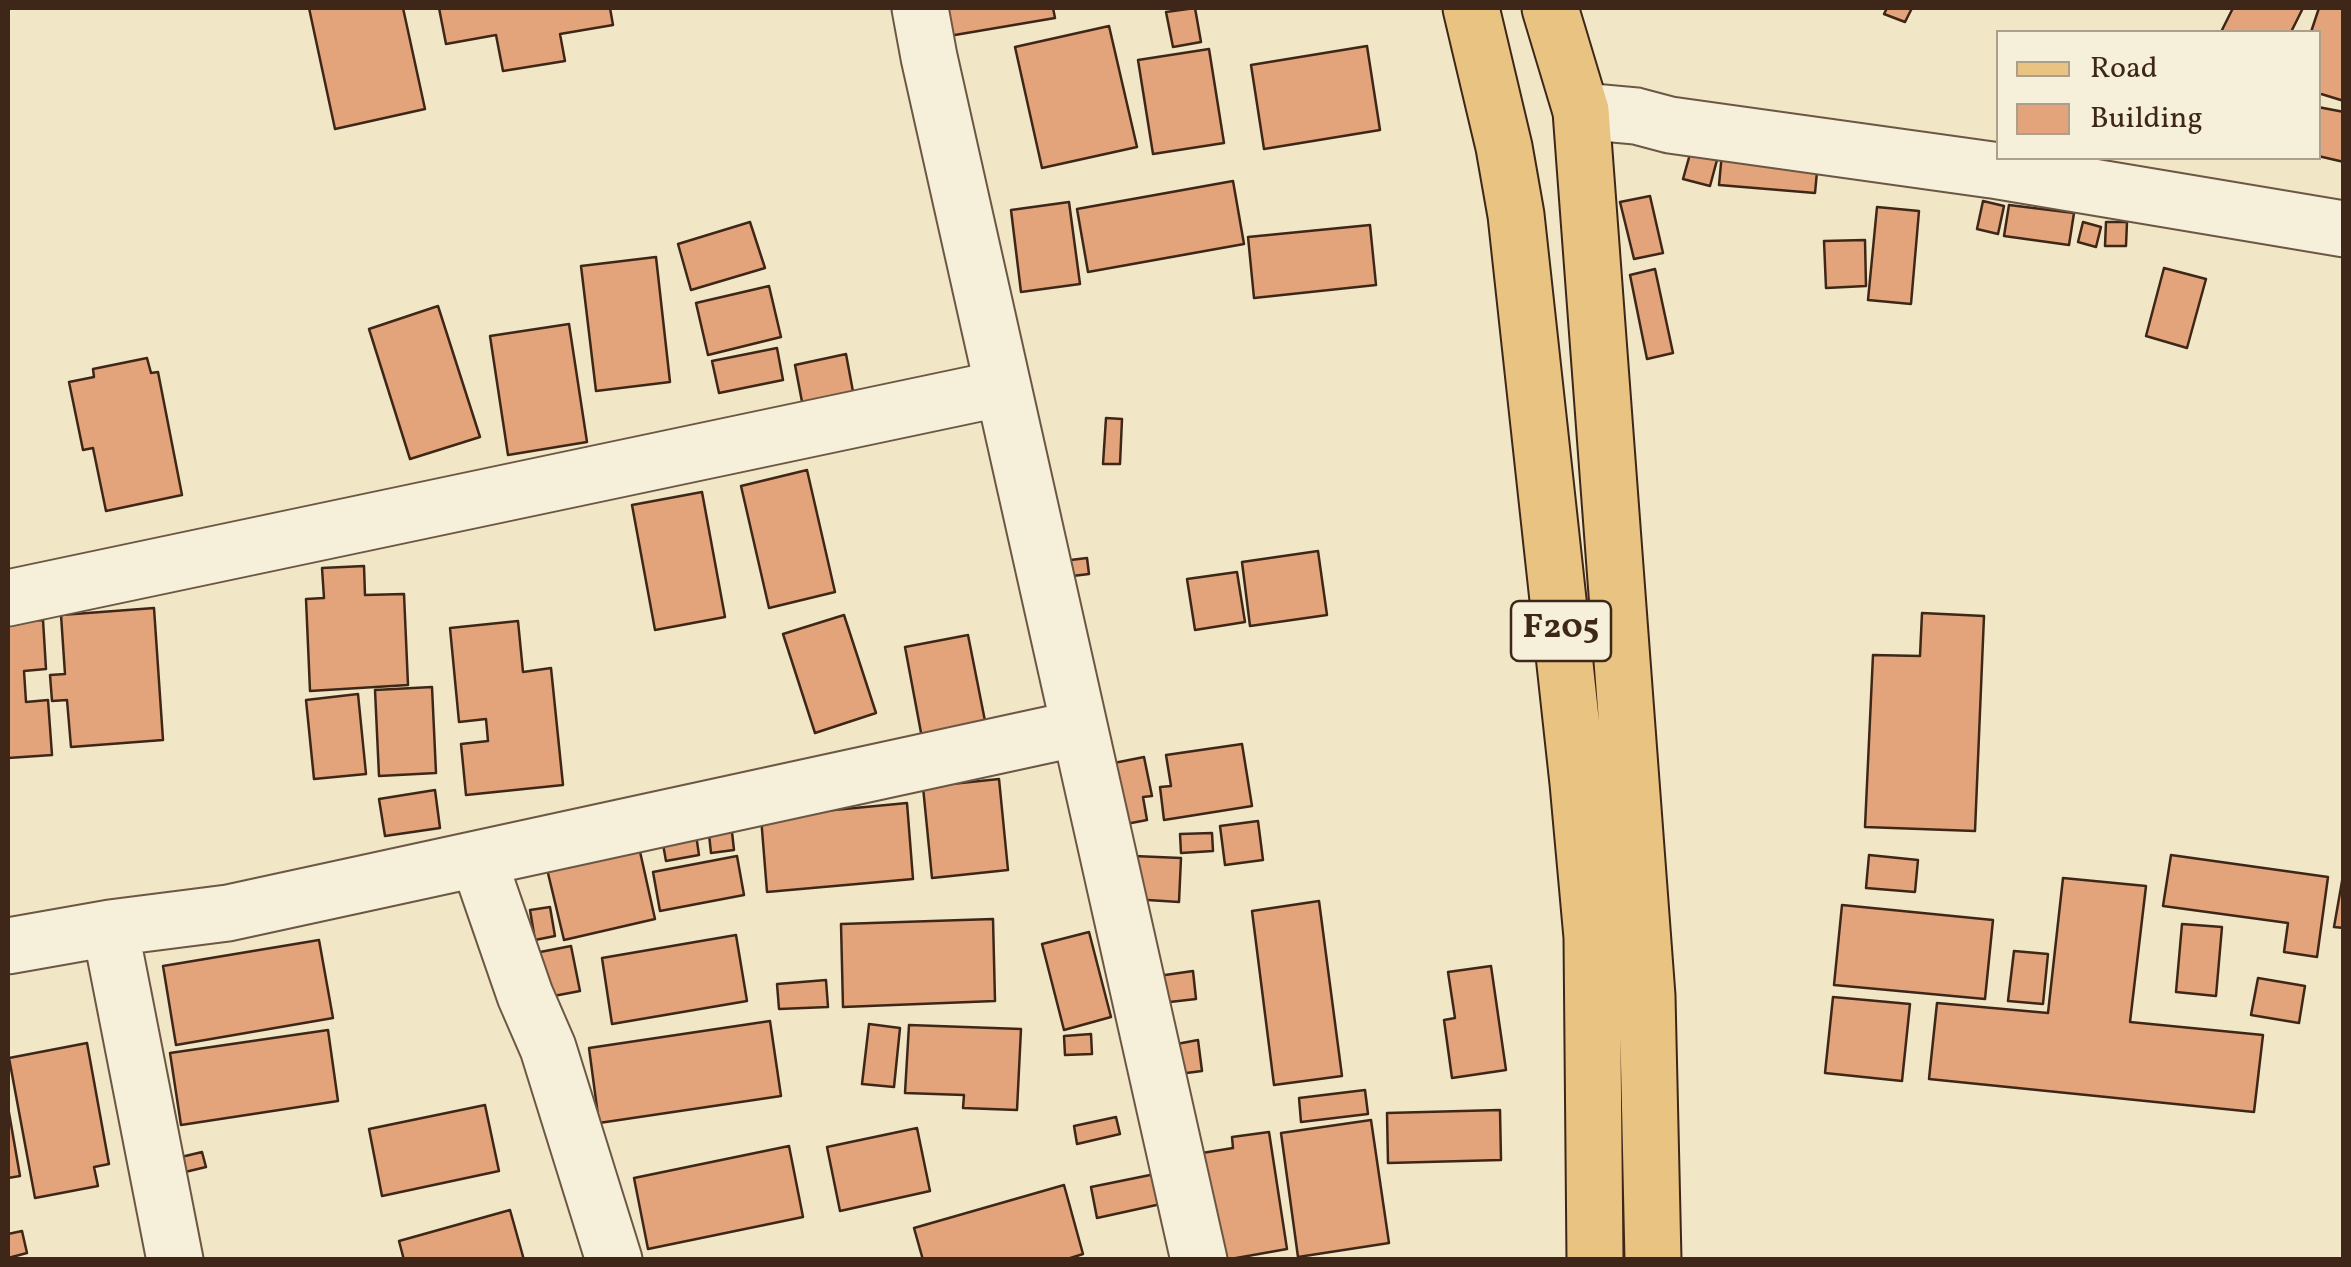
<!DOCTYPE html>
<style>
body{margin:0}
#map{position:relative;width:2351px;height:1267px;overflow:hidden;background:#f1e6c5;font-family:Vollkorn,serif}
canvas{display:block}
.frame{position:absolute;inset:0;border:10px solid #3e2718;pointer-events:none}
.legend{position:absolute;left:1996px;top:30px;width:325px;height:130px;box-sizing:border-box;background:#f6efd9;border:2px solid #ac9f8c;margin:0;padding:12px 18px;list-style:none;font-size:30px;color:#3e2718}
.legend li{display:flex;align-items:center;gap:20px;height:50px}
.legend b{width:50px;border:2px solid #ac9f8c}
</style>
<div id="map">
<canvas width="2351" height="1267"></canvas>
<div class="frame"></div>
<ul class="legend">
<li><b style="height:12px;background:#e8c382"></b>Road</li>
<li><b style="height:28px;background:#e4a47b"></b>Building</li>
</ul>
</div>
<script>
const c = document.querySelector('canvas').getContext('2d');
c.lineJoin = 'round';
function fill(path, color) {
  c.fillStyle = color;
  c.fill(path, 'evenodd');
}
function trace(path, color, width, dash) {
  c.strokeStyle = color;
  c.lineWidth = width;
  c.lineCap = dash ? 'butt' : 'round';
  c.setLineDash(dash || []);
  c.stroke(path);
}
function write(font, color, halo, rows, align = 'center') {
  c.font = font + ' Vollkorn,serif';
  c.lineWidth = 10;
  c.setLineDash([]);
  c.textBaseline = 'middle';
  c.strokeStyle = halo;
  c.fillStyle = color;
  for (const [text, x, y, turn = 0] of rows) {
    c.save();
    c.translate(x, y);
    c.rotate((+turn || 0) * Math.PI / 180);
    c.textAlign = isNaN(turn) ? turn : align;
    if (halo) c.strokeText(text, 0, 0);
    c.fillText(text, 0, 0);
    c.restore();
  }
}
const building = new Path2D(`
 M 309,8 L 403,8 L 425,109 L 335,129 Z
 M 439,8 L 610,8 L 613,25 L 560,34 L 565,61 L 503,71 L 496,35 L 446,44 Z
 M 938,8 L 1053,8 L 1055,18 L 943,37 Z
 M 1195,8 L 1201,42 L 1173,47 L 1166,12 Z
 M 1887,8 L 1912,8 L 1905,22 L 1884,14 Z
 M 2233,8 L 2303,8 L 2291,32 L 2221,32 Z
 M 2319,8 L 2344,8 L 2344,101 L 2318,93 L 2318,32 L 2311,32 Z
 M 1109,26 L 1137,147 L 1042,168 L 1015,47 Z
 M 1367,46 L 1380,130 L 1264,149 L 1251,65 Z
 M 1209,49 L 1224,143 L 1153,154 L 1138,60 Z
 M 2318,107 L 2344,112 L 2344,162 L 2318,156 Z
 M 1722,153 L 1818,161 L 1815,193 L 1719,185 Z
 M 1690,154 L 1717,160 L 1710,186 L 1683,179 Z
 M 1233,181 L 1244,244 L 1088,272 L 1077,209 Z
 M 1650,196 L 1663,253 L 1634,259 L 1620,202 Z
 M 1983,201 L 2004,206 L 1998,234 L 1977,229 Z
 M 1069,202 L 1080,284 L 1021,292 L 1011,210 Z
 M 2009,205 L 2074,213 L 2069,245 L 2004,236 Z
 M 1877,207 L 1919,211 L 1911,304 L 1868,300 Z
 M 750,222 L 765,268 L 691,290 L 678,244 Z
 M 2083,222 L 2101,227 L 2096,247 L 2078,242 Z
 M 2106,222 L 2127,222 L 2126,246 L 2105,246 Z
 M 1370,225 L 1376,285 L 1254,298 L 1248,237 Z
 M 1865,240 L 1866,286 L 1826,288 L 1824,241 Z
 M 656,257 L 670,382 L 596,391 L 581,266 Z
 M 2164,268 L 2206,279 L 2187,348 L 2146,336 Z
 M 1655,269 L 1673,353 L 1647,359 L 1630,275 Z
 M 769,286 L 781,337 L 708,355 L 696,303 Z
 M 438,306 L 480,437 L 410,459 L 369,329 Z
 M 569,324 L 587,442 L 508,455 L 490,336 Z
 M 777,348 L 783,380 L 719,393 L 712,361 Z
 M 846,354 L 854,397 L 803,407 L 795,365 Z
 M 147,358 L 151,373 L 158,372 L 182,495 L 106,511 L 93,448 L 83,450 L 69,382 L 94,377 L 93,369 Z
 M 1106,418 L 1122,419 L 1120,464 L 1103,464 Z
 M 807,470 L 835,592 L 769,608 L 741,486 Z
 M 702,492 L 725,617 L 655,630 L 632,505 Z
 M 1318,551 L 1327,615 L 1250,626 L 1242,562 Z
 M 1087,558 L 1089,574 L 1056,578 L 1054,562 Z
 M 364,566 L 365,595 L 404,594 L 408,685 L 310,691 L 306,599 L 324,598 L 322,568 Z
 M 1237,572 L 1245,622 L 1195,630 L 1187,579 Z
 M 154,608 L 163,740 L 71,747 L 67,700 L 52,701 L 50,675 L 65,674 L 61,615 Z
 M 1922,613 L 1984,616 L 1975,831 L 1865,827 L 1873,655 L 1920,656 Z
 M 844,615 L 876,713 L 815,733 L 783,634 Z
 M 43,620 L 46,669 L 24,671 L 26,702 L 48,700 L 52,755 L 8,758 L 8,622 Z
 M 518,621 L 523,672 L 551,668 L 563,785 L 466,795 L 461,744 L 488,741 L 486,719 L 459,722 L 450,628 Z
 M 968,635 L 986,726 L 922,738 L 905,647 Z
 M 432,687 L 436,773 L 379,776 L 375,690 Z
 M 358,694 L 366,774 L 314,779 L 306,700 Z
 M 1242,744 L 1252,806 L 1164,820 L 1160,787 L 1171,786 L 1166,755 Z
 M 1144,757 L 1152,796 L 1143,797 L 1147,820 L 1126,824 L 1114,763 Z
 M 999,779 L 1008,870 L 932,878 L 923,787 Z
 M 435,790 L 440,828 L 385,836 L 379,799 Z
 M 907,803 L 913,879 L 767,892 L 761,817 Z
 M 1258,821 L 1263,860 L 1225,865 L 1220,826 Z
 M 731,823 L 734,850 L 711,853 L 708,825 Z
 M 695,828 L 699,855 L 666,861 L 661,833 Z
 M 1212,833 L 1213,851 L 1181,853 L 1180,834 Z
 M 639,847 L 655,919 L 564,940 L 547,869 Z
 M 1869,855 L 1918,860 L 1915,892 L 1866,888 Z
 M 2171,855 L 2328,877 L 2317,957 L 2284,952 L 2288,923 L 2163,906 Z
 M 737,856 L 744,895 L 660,911 L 653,872 Z
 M 1134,856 L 1181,858 L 1179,902 L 1132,899 Z
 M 2344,870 L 2344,928 L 2334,927 Z
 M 2063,878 L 2146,886 L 2130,1022 L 2263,1035 L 2254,1112 L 1929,1079 L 1937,1003 L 2048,1013 Z
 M 1319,901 L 1342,1076 L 1274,1085 L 1252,911 Z
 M 1842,905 L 1993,920 L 1985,999 L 1834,985 Z
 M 550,907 L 555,936 L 535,940 L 530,910 Z
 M 993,919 L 995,1001 L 843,1007 L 841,924 Z
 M 2182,924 L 2222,927 L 2216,996 L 2176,992 Z
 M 1089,932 L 1111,1017 L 1064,1030 L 1042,944 Z
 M 736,935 L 747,1001 L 612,1024 L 602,958 Z
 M 319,940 L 333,1018 L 176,1045 L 163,966 Z
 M 571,946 L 580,991 L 543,998 L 535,953 Z
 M 2014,951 L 2048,954 L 2043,1004 L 2008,1001 Z
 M 1491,966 L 1506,1070 L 1452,1078 L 1444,1020 L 1455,1018 L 1448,972 Z
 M 1193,971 L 1196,999 L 1161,1003 L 1158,976 Z
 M 2258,978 L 2305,986 L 2299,1023 L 2251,1015 Z
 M 826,980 L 828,1007 L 779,1009 L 777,984 Z
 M 1833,997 L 1910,1004 L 1902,1081 L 1825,1073 Z
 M 770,1021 L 781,1096 L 599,1123 L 589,1048 Z
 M 869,1024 L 900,1028 L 894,1087 L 862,1084 Z
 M 909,1025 L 1021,1029 L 1017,1110 L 963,1108 L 964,1095 L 905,1093 Z
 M 328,1030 L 338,1101 L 181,1125 L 170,1053 Z
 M 1091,1034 L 1092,1054 L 1065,1055 L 1064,1036 Z
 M 1198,1040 L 1202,1071 L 1171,1075 L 1166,1046 Z
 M 87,1043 L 109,1164 L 94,1167 L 98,1186 L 35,1198 L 9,1058 Z
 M 1365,1090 L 1368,1114 L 1301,1122 L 1299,1098 Z
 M 485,1105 L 499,1171 L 382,1196 L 369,1129 Z
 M 8,1107 L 20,1176 L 8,1178 Z
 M 1500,1110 L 1501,1160 L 1388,1163 L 1387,1113 Z
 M 1116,1117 L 1120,1134 L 1077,1144 L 1074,1126 Z
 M 1371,1120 L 1389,1243 L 1298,1257 L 1281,1133 Z
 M 917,1128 L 930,1191 L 840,1211 L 827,1147 Z
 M 1269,1132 L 1287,1249 L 1225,1260 L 1202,1153 L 1233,1148 L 1232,1137 Z
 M 789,1146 L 803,1217 L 648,1249 L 634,1178 Z
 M 202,1152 L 206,1167 L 181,1173 L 177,1158 Z
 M 1155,1174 L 1161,1204 L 1097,1218 L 1091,1187 Z
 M 1064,1185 L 1083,1254 L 1064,1260 L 923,1260 L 914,1228 Z
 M 510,1210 L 524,1260 L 404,1260 L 399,1241 Z
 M 22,1231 L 27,1253 L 8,1258 L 8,1234 Z`);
const minor = new Path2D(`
 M 920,8 L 929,57 L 1199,1260
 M 1581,111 L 1636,116 L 1670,125 L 1992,170 L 2344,229
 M 8,598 L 1003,388
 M 478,859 L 525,995 L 548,1048 L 614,1260
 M 110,928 L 175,1260
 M 8,946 L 110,928 L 228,913 L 1079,728`);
const major = new Path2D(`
 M 1471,8 L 1504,147 L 1516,215 L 1578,783 L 1592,937 L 1595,1260
 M 1550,8 L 1581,111 L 1647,996 L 1653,1260`);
const shields = [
 [1561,631,100]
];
const shieldNames = [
 ["F205",1561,631]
];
fill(building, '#e4a47b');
trace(building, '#3e2718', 2.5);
trace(minor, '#6b5743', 59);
trace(major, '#3e2718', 59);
trace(minor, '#f6efd9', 55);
trace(major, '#e8c382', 55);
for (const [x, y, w] of shields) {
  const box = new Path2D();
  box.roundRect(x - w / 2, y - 30, w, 60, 8);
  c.fillStyle = '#f6efd9';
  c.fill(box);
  trace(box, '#3e2718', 2.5);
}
write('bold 35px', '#3e2718', null, shieldNames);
</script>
